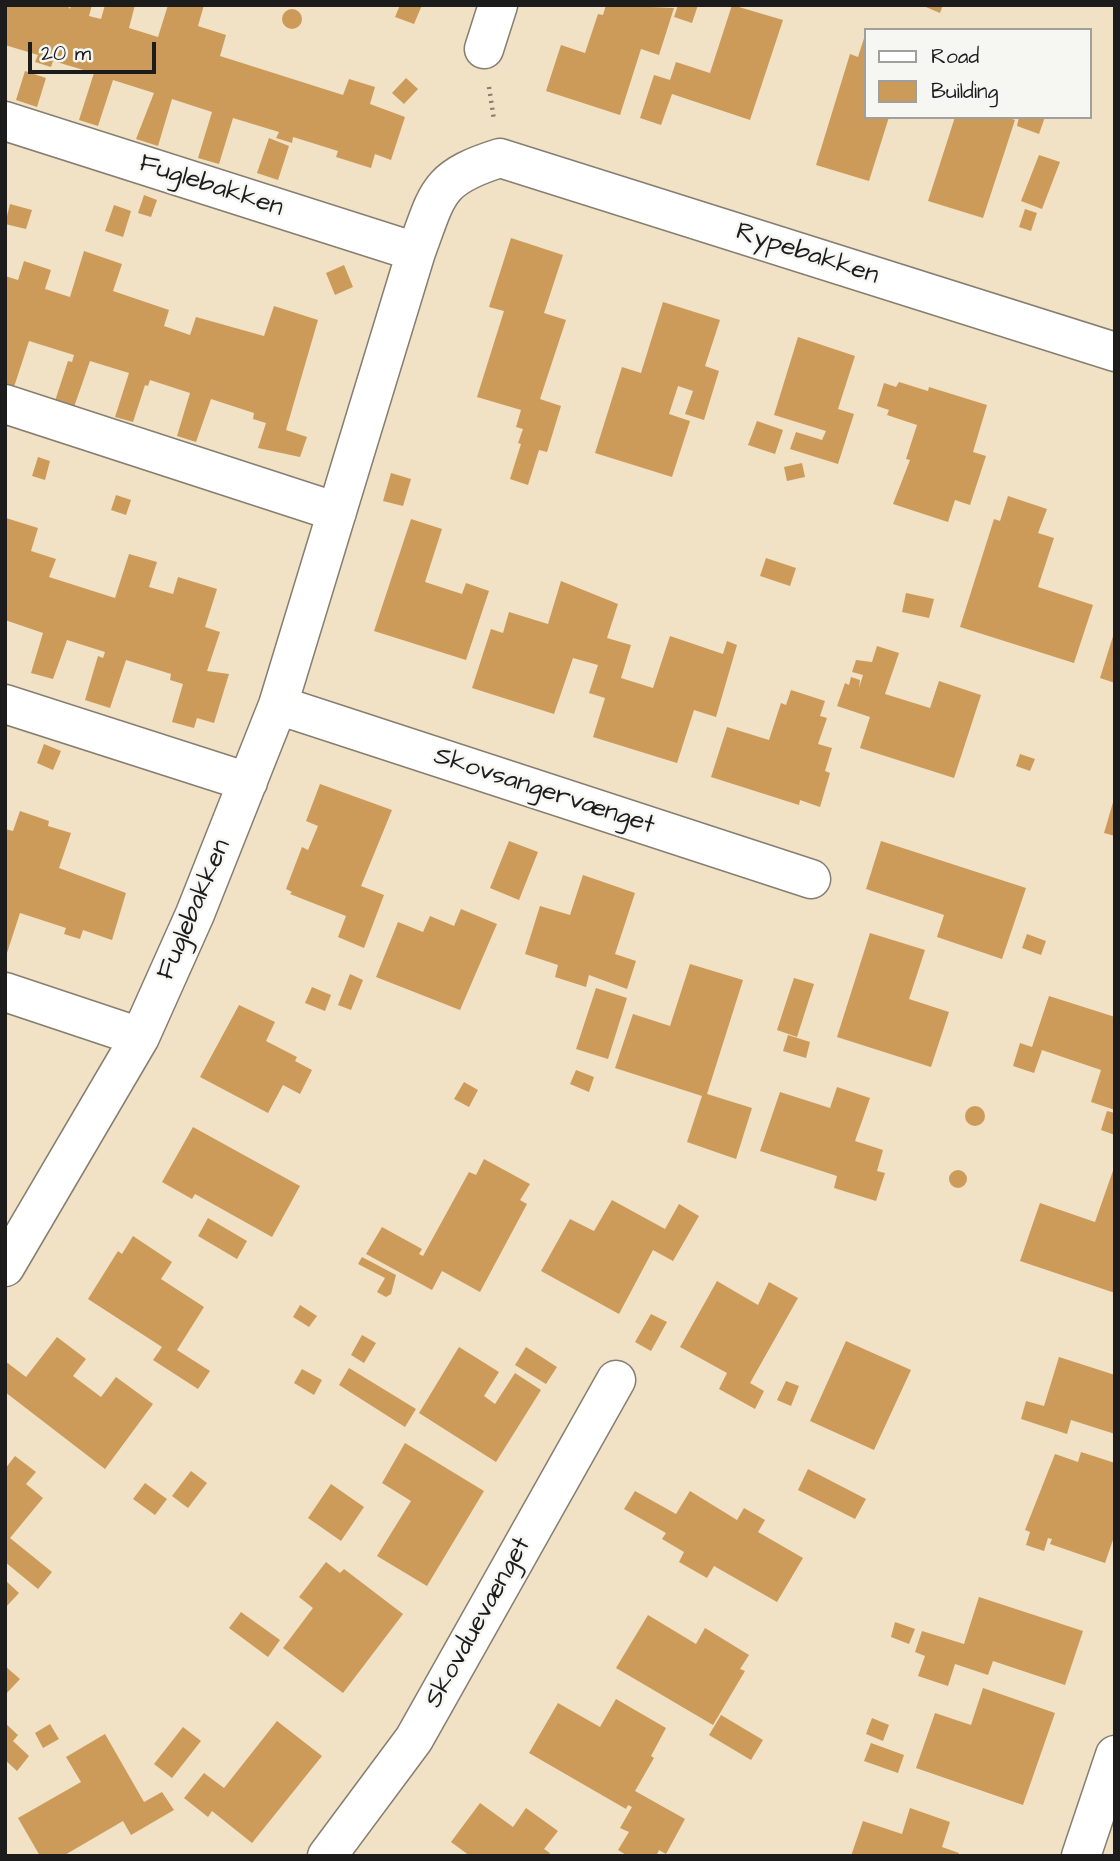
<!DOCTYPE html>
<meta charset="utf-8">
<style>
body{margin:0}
#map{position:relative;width:1120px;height:1861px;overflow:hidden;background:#f1e1c5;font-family:"Architects Daughter",sans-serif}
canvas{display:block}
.frame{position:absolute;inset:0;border:7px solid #1c1c1c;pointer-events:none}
.legend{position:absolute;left:864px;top:28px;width:228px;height:91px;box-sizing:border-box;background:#f6f6f2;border:2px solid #9f9f9c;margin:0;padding:9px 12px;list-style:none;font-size:21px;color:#1c1c1c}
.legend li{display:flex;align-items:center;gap:14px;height:35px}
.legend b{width:35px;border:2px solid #9f9f9c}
.scale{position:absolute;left:28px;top:42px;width:128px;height:32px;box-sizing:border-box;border:4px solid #1c1c1c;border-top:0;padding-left:9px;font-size:21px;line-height:24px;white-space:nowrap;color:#1c1c1c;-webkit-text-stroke:5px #f6f6f2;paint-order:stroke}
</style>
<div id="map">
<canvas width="1120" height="1861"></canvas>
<div class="frame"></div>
<ul class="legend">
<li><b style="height:9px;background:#fff"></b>Road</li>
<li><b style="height:19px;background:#cc9b5a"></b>Building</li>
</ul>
<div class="scale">20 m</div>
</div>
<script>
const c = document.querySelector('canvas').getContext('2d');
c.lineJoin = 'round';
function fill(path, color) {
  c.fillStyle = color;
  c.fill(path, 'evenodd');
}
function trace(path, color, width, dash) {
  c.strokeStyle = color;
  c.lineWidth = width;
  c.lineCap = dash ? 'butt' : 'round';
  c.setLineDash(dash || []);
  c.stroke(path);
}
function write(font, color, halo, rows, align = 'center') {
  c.font = font + ' "Architects Daughter",sans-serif';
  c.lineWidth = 5;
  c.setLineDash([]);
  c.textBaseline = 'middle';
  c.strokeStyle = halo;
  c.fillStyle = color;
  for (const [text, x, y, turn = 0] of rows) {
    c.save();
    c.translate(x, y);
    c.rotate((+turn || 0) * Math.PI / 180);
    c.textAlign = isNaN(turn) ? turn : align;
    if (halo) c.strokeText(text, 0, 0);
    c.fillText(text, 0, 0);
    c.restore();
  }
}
const building = new Path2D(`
 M 5,5 L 67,5 L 70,9 L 71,5 L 92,5 L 89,16 L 101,19 L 105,5 L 135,5 L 129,28 L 158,37 L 168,5 L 204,5 L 198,26 L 226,35 L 220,56 L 343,95 L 349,79 L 375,87 L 370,104 L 405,117 L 391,160 L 375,154 L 371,168 L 336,157 L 338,151 L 293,137 L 292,143 L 276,138 L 279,132 L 233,118 L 219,164 L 198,158 L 212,112 L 172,99 L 158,146 L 136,139 L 154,93 L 113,80 L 98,126 L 79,120 L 94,73 L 53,61 L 51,67 L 35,62 L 38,55 L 5,45 Z
 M 400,5 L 422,5 L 414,24 L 395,17 Z
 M 606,5 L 674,8 L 659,55 L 641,49 L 620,115 L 546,91 L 561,45 L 585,53 L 598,14 L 603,15 Z
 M 678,5 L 698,5 L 692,23 L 674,17 Z
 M 732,5 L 783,20 L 750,120 L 672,94 L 661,125 L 640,118 L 654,75 L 670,80 L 676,62 L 710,73 Z
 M 921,5 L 943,5 L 940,13 Z
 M282 19a10 10 0 1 1 20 0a10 10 0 1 1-20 0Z
 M 866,32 L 866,117 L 889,117 L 869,181 L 816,165 L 850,54 L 858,57 Z
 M 25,71 L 46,78 L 37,107 L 16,100 Z
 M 406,78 L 418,89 L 404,104 L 392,93 Z
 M 955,117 L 1006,117 L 1015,120 L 983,218 L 928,201 Z
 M 1019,117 L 1045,117 L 1039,134 L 1017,126 Z
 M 269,138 L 289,146 L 278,180 L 257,173 Z
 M 1039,155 L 1060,162 L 1042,209 L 1021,201 Z
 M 144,195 L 157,200 L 151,217 L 138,213 Z
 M 10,204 L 32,210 L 26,229 L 5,224 Z
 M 114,205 L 131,211 L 123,237 L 105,231 Z
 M 1025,209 L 1037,213 L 1031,231 L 1019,227 Z
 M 511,238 L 563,255 L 544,313 L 566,320 L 540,399 L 561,406 L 547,452 L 539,450 L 528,485 L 510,479 L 521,444 L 518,443 L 523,429 L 516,427 L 521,410 L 477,397 L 504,311 L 489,307 Z
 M 84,251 L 122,264 L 113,291 L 169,310 L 164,326 L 190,335 L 196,317 L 264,336 L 274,306 L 318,320 L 286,430 L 307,437 L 300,457 L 258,448 L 266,423 L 253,419 L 254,413 L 211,399 L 196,442 L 177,436 L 190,393 L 150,380 L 148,386 L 145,385 L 133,422 L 115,417 L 129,373 L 90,361 L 74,407 L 55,401 L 68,361 L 72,362 L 74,355 L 29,341 L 14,387 L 5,384 L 5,276 L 18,280 L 24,261 L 51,270 L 45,289 L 70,297 Z
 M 344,265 L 353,287 L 335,295 L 326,273 Z
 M 663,302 L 720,320 L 705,366 L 719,371 L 704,420 L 685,414 L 693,391 L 678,386 L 669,414 L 690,421 L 672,477 L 595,453 L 622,367 L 641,373 Z
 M 798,337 L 855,356 L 838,409 L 854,414 L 838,464 L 790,449 L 796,432 L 822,440 L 826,431 L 774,415 Z
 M 899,382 L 928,391 L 929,387 L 987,405 L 973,452 L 986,456 L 970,505 L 955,500 L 948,522 L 893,504 L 910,460 L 906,459 L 917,425 L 887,415 L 889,410 L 877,406 L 884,383 L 896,387 Z
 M 757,421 L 783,430 L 775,454 L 748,445 Z
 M 38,457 L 50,461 L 45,480 L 32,476 Z
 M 802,463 L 805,477 L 787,481 L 784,467 Z
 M 391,473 L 411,479 L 403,506 L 383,501 Z
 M 116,495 L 131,500 L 126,515 L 111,510 Z
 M 1008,496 L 1047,509 L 1038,533 L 1054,538 L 1038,587 L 1093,605 L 1074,663 L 960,627 L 994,519 L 1000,521 Z
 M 6,518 L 38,528 L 31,551 L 56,559 L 49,577 L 115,598 L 129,554 L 157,562 L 149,587 L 173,594 L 178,577 L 217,589 L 205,627 L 220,632 L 207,671 L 229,674 L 214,723 L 197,718 L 194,728 L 172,722 L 183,684 L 170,680 L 171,674 L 126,660 L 110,708 L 85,700 L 98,656 L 103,658 L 105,652 L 67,640 L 53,679 L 31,673 L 43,633 L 5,620 Z
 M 411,519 L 442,529 L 425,582 L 462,594 L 466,583 L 489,591 L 466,660 L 374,631 Z
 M 766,558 L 796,568 L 790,586 L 760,576 Z
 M 561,581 L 618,604 L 607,638 L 631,645 L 621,678 L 653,688 L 670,636 L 723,654 L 727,641 L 737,645 L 716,717 L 694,710 L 677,763 L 593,737 L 605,698 L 589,693 L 598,665 L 573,658 L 554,714 L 472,688 L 491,629 L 503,633 L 509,612 L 548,624 Z
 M 906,593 L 934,599 L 929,618 L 902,612 Z
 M 1115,630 L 1115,683 L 1100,678 Z
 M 877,646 L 899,653 L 885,694 L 930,708 L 939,681 L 981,695 L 954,778 L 860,748 L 870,717 L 837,706 L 845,683 L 849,685 L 851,677 L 860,680 L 859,688 L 863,675 L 852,672 L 856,660 L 872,662 Z
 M 791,690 L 825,701 L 820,716 L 827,718 L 818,744 L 832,748 L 825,771 L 830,773 L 820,807 L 800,800 L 799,805 L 711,777 L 727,727 L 769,740 L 781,703 L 786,705 Z
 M 44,744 L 61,751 L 53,770 L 37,763 Z
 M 1020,754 L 1035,759 L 1030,771 L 1016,766 Z
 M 320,784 L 392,810 L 361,886 L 384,895 L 364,948 L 338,937 L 346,916 L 290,894 L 292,892 L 286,889 L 302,847 L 308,850 L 318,826 L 306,821 Z
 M 1114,799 L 1115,800 L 1115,836 L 1104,833 Z
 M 20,811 L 49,821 L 48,826 L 71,833 L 59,868 L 126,893 L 112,940 L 83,930 L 80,939 L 64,934 L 66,928 L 20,913 L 5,959 L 5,829 L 13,831 Z
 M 509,841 L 538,852 L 519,900 L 490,888 Z
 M 881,841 L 1026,888 L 1002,959 L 937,937 L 944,915 L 866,889 Z
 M 583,875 L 635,893 L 615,954 L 636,961 L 627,989 L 589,975 L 586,987 L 555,977 L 558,965 L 525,954 L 540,906 L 570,915 Z
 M 461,909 L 497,924 L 460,1010 L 376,977 L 398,922 L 423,932 L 430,916 L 454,926 Z
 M 870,933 L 925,950 L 909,999 L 949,1012 L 931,1067 L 837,1037 Z
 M 1027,934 L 1046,941 L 1041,955 L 1022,948 Z
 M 690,964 L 743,980 L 707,1094 L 752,1108 L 736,1159 L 687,1142 L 702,1096 L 615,1068 L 633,1014 L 670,1026 Z
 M 350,974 L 363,980 L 351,1010 L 338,1005 Z
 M 794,978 L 814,984 L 797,1037 L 777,1030 Z
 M 312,987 L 331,995 L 325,1011 L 305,1003 Z
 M 596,988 L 627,998 L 608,1059 L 576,1049 Z
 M 1049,996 L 1115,1017 L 1115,1110 L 1091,1102 L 1101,1070 L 1042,1050 L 1034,1073 L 1013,1066 L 1020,1043 L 1032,1047 Z
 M 239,1005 L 275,1022 L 266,1041 L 297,1057 L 295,1061 L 312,1070 L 300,1094 L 283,1085 L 268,1113 L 200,1077 Z
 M 788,1035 L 810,1042 L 806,1058 L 783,1051 Z
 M 576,1070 L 594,1077 L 589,1092 L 570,1084 Z
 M 464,1082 L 478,1090 L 469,1107 L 454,1099 Z
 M 837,1087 L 870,1098 L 855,1141 L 883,1150 L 877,1171 L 885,1173 L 876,1201 L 834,1188 L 837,1176 L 760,1151 L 780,1092 L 830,1108 Z
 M965 1116a10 10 0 1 1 20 0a10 10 0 1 1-20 0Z
 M 1107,1111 L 1115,1113 L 1115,1135 L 1101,1130 Z
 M 193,1127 L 300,1186 L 272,1237 L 195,1194 L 192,1199 L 162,1182 Z
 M 484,1159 L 530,1184 L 520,1200 L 527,1204 L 480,1292 L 442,1271 L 432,1290 L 366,1254 L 382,1227 L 422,1249 L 419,1254 L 423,1256 L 469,1172 L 476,1175 Z
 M 1115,1165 L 1115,1293 L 1020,1261 L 1040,1203 L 1095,1222 Z
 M949 1179a9 9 0 1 1 18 0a9 9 0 1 1-18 0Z
 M 612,1200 L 665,1229 L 679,1204 L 699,1216 L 673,1261 L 653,1250 L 619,1314 L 541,1271 L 570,1219 L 594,1231 Z
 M 208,1218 L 247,1241 L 237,1259 L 198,1236 Z
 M 133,1236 L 172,1262 L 161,1279 L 204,1307 L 177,1350 L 210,1371 L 198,1389 L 153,1360 L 162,1347 L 88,1299 L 118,1251 L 122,1254 Z
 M 362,1257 L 396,1275 L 391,1294 L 386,1297 L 377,1292 L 385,1278 L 358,1264 Z
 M 717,1281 L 758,1305 L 769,1282 L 798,1298 L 750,1383 L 764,1391 L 755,1409 L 719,1389 L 727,1373 L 680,1347 Z
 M 300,1305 L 317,1316 L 309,1327 L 293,1317 Z
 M 651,1314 L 667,1322 L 651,1351 L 635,1342 Z
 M 362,1335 L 376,1343 L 364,1363 L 351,1355 Z
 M 57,1337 L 86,1359 L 73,1376 L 101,1397 L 116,1377 L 153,1404 L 105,1469 L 5,1392 L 5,1361 L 26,1377 Z
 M 846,1341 L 911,1370 L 874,1450 L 810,1421 Z
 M 459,1347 L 499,1372 L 484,1396 L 495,1404 L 515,1373 L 541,1390 L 496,1462 L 419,1413 Z
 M 526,1347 L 557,1367 L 546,1384 L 515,1365 Z
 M 1059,1357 L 1115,1375 L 1115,1434 L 1071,1420 L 1067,1434 L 1021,1419 L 1026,1401 L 1044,1406 Z
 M 349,1368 L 416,1409 L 405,1427 L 339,1385 Z
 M 302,1369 L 322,1380 L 314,1395 L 294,1383 Z
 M 786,1381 L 799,1386 L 791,1406 L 777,1400 Z
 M 405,1443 L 484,1491 L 427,1586 L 377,1556 L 411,1501 L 382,1483 Z
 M 1081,1452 L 1115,1463 L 1115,1534 L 1105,1563 L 1050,1544 L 1052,1539 L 1048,1538 L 1044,1551 L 1026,1545 L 1030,1532 L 1025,1530 L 1055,1454 L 1078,1462 Z
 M 15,1456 L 36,1472 L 26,1484 L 43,1498 L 10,1538 L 52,1572 L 38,1589 L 5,1562 L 5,1469 Z
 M 808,1469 L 866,1499 L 855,1519 L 798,1490 Z
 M 191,1471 L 207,1483 L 188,1508 L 172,1496 Z
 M 145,1483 L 167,1499 L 155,1515 L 133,1499 Z
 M 331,1484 L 364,1507 L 341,1541 L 308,1518 Z
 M 635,1491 L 676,1514 L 690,1491 L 737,1520 L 744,1508 L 765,1520 L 758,1532 L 803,1558 L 777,1602 L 714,1566 L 707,1578 L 679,1562 L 684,1552 L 662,1539 L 666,1533 L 624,1509 Z
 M 326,1562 L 340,1573 L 344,1569 L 403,1614 L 343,1693 L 283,1648 L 313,1608 L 299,1597 Z
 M 5,1580 L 19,1593 L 5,1608 Z
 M 979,1597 L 1083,1631 L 1065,1685 L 993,1661 L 988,1675 L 955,1664 L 948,1686 L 918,1676 L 925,1656 L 915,1652 L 922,1631 L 964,1644 Z
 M 241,1612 L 280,1640 L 268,1657 L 229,1628 Z
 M 648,1615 L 696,1644 L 705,1628 L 749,1655 L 740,1669 L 745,1671 L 713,1725 L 616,1668 Z
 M 895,1622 L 915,1629 L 909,1644 L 891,1637 Z
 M 5,1666 L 20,1679 L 5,1695 Z
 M 983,1688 L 1055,1713 L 1023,1805 L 916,1768 L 935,1713 L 971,1725 Z
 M 616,1699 L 666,1728 L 651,1756 L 654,1758 L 635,1791 L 685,1819 L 666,1854 L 659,1850 L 656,1856 L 628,1856 L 618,1850 L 629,1832 L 620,1828 L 632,1807 L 628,1805 L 626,1809 L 529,1753 L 558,1703 L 600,1727 Z
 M 721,1715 L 763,1740 L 751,1760 L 709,1735 Z
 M 872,1718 L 889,1725 L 883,1741 L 866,1734 Z
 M 277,1721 L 322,1756 L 252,1843 L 212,1811 L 208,1817 L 184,1798 L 204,1773 L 224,1788 Z
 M 5,1723 L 18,1735 L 13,1741 L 29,1756 L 17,1771 L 5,1760 Z
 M 50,1724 L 59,1739 L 43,1748 L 35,1733 Z
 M 183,1727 L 201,1741 L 172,1778 L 154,1764 Z
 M 105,1734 L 144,1802 L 162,1792 L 174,1810 L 131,1835 L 123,1821 L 63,1856 L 40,1856 L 18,1818 L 81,1782 L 66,1757 Z
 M 871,1743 L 904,1755 L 898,1773 L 864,1761 Z
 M 480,1803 L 513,1827 L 526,1808 L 558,1831 L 544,1849 L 550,1853 L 548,1856 L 470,1856 L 451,1842 Z
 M 910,1808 L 950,1822 L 942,1847 L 959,1853 L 958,1856 L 851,1856 L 863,1821 L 902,1834 Z`);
const path = new Path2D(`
 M 489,87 L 494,120`);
const street = new Path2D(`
 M 484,49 L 498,5
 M 5,121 L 416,252
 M 5,404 L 337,512
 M 5,704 L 248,782
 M 278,705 L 811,879
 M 5,992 L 140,1037
 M 5,1267 L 140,1037 L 195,914 L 278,705 L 416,252 C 438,193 436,178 500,158 L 1115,352
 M 327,1856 L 414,1739 L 616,1380
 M 1081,1856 L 1115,1755`);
const streetNames = [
 ["Fuglebakken",211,187,18],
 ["Rypebakken",807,255,18],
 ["Skovsangervænget",544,792,18],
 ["Fuglebakken",195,910,-67],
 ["Skovduevænget",479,1623,-61]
];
fill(building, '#cc9b5a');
trace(street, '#867e70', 41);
trace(path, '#867e70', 4.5, [2, 5]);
trace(street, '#fff', 38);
write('26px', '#1c1c1c', '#f6f6f2', streetNames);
</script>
